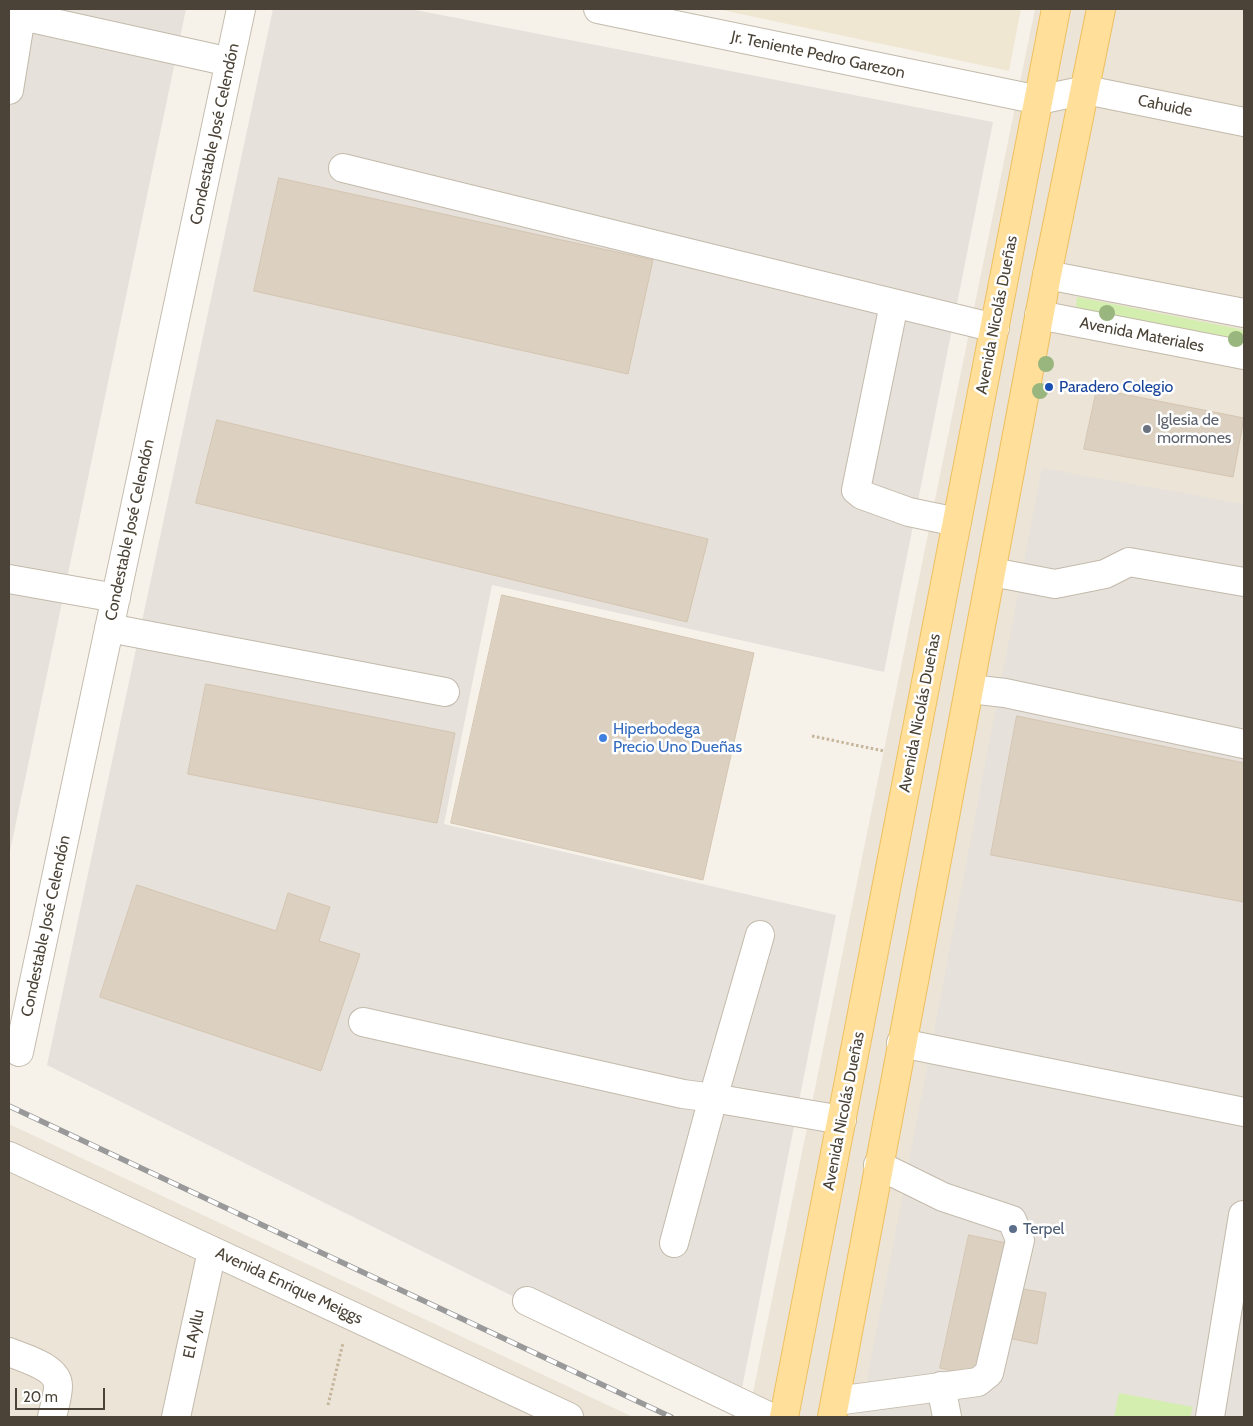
<!DOCTYPE html>
<meta charset="utf-8">
<style>
body{margin:0}
#map{position:relative;width:1253px;height:1426px;overflow:hidden;background:#f6f2ea;font-family:Cabin,sans-serif}
canvas{display:block}
.frame{position:absolute;inset:0;border:10px solid #4b4337;pointer-events:none}
.scale{position:absolute;left:15px;top:1388px;width:90px;height:22px;box-sizing:border-box;border:2px solid #4b4337;border-top:0;padding-left:6px;font-size:15px;line-height:18px;white-space:nowrap;color:#4b4337;-webkit-text-stroke:4px #fff;paint-order:stroke}
</style>
<div id="map">
<canvas width="1253" height="1426"></canvas>
<div class="frame"></div>
<div class="scale">20 m</div>
</div>
<script>
const c = document.querySelector('canvas').getContext('2d');
c.lineJoin = 'round';
function fill(path, color) {
  c.fillStyle = color;
  c.fill(path, 'evenodd');
}
function trace(path, color, width, dash) {
  c.strokeStyle = color;
  c.lineWidth = width;
  c.lineCap = dash ? 'butt' : 'round';
  c.setLineDash(dash || []);
  c.stroke(path);
}
function write(font, color, halo, rows, align = 'center') {
  c.font = font + ' Cabin,sans-serif';
  c.lineWidth = 5;
  c.setLineDash([]);
  c.textBaseline = 'middle';
  c.strokeStyle = halo;
  c.fillStyle = color;
  for (const [text, x, y, turn = 0] of rows) {
    c.save();
    c.translate(x, y);
    c.rotate((+turn || 0) * Math.PI / 180);
    c.textAlign = isNaN(turn) ? turn : align;
    if (halo) c.strokeText(text, 0, 0);
    c.fillText(text, 0, 0);
    c.restore();
  }
}
const residential = new Path2D(`
 M 1035,9 L 1244,9 L 1244,1417 L 748,1417 Z
 M 9,1124 L 633,1417 L 9,1417 Z`);
const industrial = new Path2D(`
 M 9,9 L 186,9 L 9,856 Z
 M 273,9 L 410,9 L 993,122 L 884,672 L 492,585 L 444,824 L 836,915 L 738,1408 L 47,1065 Z
 M 1042,468 L 1244,504 L 1244,1417 L 860,1417 Z`);
const education = new Path2D(`
 M 717,9 L 1021,9 L 1009,71 Z`);
const green = new Path2D(`
 M 1077,297 L 1244,330 L 1244,352 L 1075,318 Z
 M 1119,1393 L 1193,1407 L 1190,1417 L 1114,1417 Z`);
const building = new Path2D(`
 M 279,178 L 653,260 L 628,374 L 254,291 Z
 M 1097,389 L 1244,418 L 1233,477 L 1084,449 Z
 M 217,420 L 708,539 L 687,622 L 196,503 Z
 M 502,595 L 754,653 L 703,880 L 451,823 Z
 M 206,684 L 455,733 L 437,823 L 188,774 Z
 M 1017,716 L 1244,763 L 1244,902 L 991,855 Z
 M 137,885 L 276,931 L 288,893 L 330,907 L 319,941 L 360,954 L 321,1071 L 100,997 Z
 M 969,1235 L 1006,1243 L 977,1377 L 940,1368 Z
 M 1018,1288 L 1046,1293 L 1037,1344 L 1008,1338 Z`);
const path = new Path2D(`
 M 812,736 L 884,751
 M 328,1405 L 343,1343`);
const minor = new Path2D(`
 M 598,9 L 1039,100 L 1086,90 L 1244,122
 M 9,13 L 230,62
 M 9,90 L 21,16
 M 343,168 L 995,328
 M 1047,275 L 1244,313
 M 894,304 L 856,490 L 862,495 L 909,512 L 957,522
 M 1039,315 L 1244,355
 M 992,572 L 1055,584 L 1105,574 L 1129,562 L 1244,582
 M 9,579 L 116,598
 M 109,628 L 445,692
 M 970,689 L 1005,693 L 1244,744
 M 363,1022 L 683,1094 L 713,1098 L 760,935
 M 901,1043 L 1244,1112
 M 19,1052 L 241,9
 M 9,1156 L 569,1417
 M 674,1243 L 713,1098 L 842,1120
 M 527,1301 L 770,1417
 M 9,1352 C 23,1358 58,1367 58,1386 C 58,1396 54,1408 52,1417
 M 941,1386 L 947,1417
 M 836,1401 L 978,1382 L 989,1373 L 1020,1240 L 1012,1220 L 943,1197 L 878,1165
 M 176,1417 L 212,1251
 M 1210,1417 L 1243,1215`);
const major = new Path2D(`
 M 784,1417 L 1056,9
 M 832,1417 L 1047,275 L 1101,9`);
const rail = new Path2D(`
 M 9,1106 L 671,1417`);
const trees = [
 [1107,313],
 [1236,339],
 [1046,364],
 [1040,391]
];
const markers = [
 [1049,387,5,"#1a4fb4"],
 [1147,429,5,"#6b7280"],
 [603,738,5,"#3f7fe0"],
 [1013,1229,5,"#5c6f8a"]
];
const streetNames = [
 ["Jr. Teniente Pedro Garezon",818,55,12],
 ["Cahuide",1165,106,12],
 ["Condestable José Celendón",215,134,-78],
 ["Avenida Nicolás Dueñas",997,315,-79],
 ["Avenida Materiales",1142,335,11],
 ["Condestable José Celendón",130,530,-78],
 ["Avenida Nicolás Dueñas",920,713,-79],
 ["Condestable José Celendón",46,926,-78],
 ["Avenida Nicolás Dueñas",844,1111,-79],
 ["Avenida Enrique Meiggs",289,1286,25],
 ["El Ayllu",194,1334,-78]
];
const transitNames = [
 ["Paradero Colegio",1059,387]
];
const worshipNames = [
 ["Iglesia de",1157,420],
 ["mormones",1157,438]
];
const shopNames = [
 ["Hiperbodega",613,729],
 ["Precio Uno Dueñas",613,747]
];
const serviceNames = [
 ["Terpel",1023,1229]
];
fill(residential, '#ebe4d7');
fill(industrial, '#e6e1db');
fill(education, '#f0e7d3');
fill(green, '#d4eeaf');
fill(building, '#dcd0c1');
trace(building, '#d5c5b0', 1);
trace(minor, '#c3baab', 30);
trace(major, '#efbf5f', 30);
trace(path, '#c6b59b', 3, [2.5, 2.5]);
trace(minor, '#fff', 28);
trace(major, '#ffdf9a', 28);
trace(rail, '#999', 5.5);
trace(rail, '#fff', 4, [11]);
c.fillStyle = '#98b67d';
for (const [x, y] of trees) {
  c.beginPath();
  c.arc(x, y, 8, 0, 2 * Math.PI);
  c.fill();
}
for (const [x, y, r, color] of markers) {
  const dot = new Path2D();
  dot.arc(x, y, r, 0, 2 * Math.PI);
  c.fillStyle = color;
  c.fill(dot);
  trace(dot, '#fff', 2);
}
write('16px', '#4b4337', '#fff', streetNames);
write('16px', '#164399', '#fff', transitNames, 'left');
write('16px', '#5b616d', '#fff', worshipNames, 'left');
write('16px', '#366cbe', '#fff', shopNames, 'left');
write('16px', '#4e5e75', '#fff', serviceNames, 'left');
</script>
